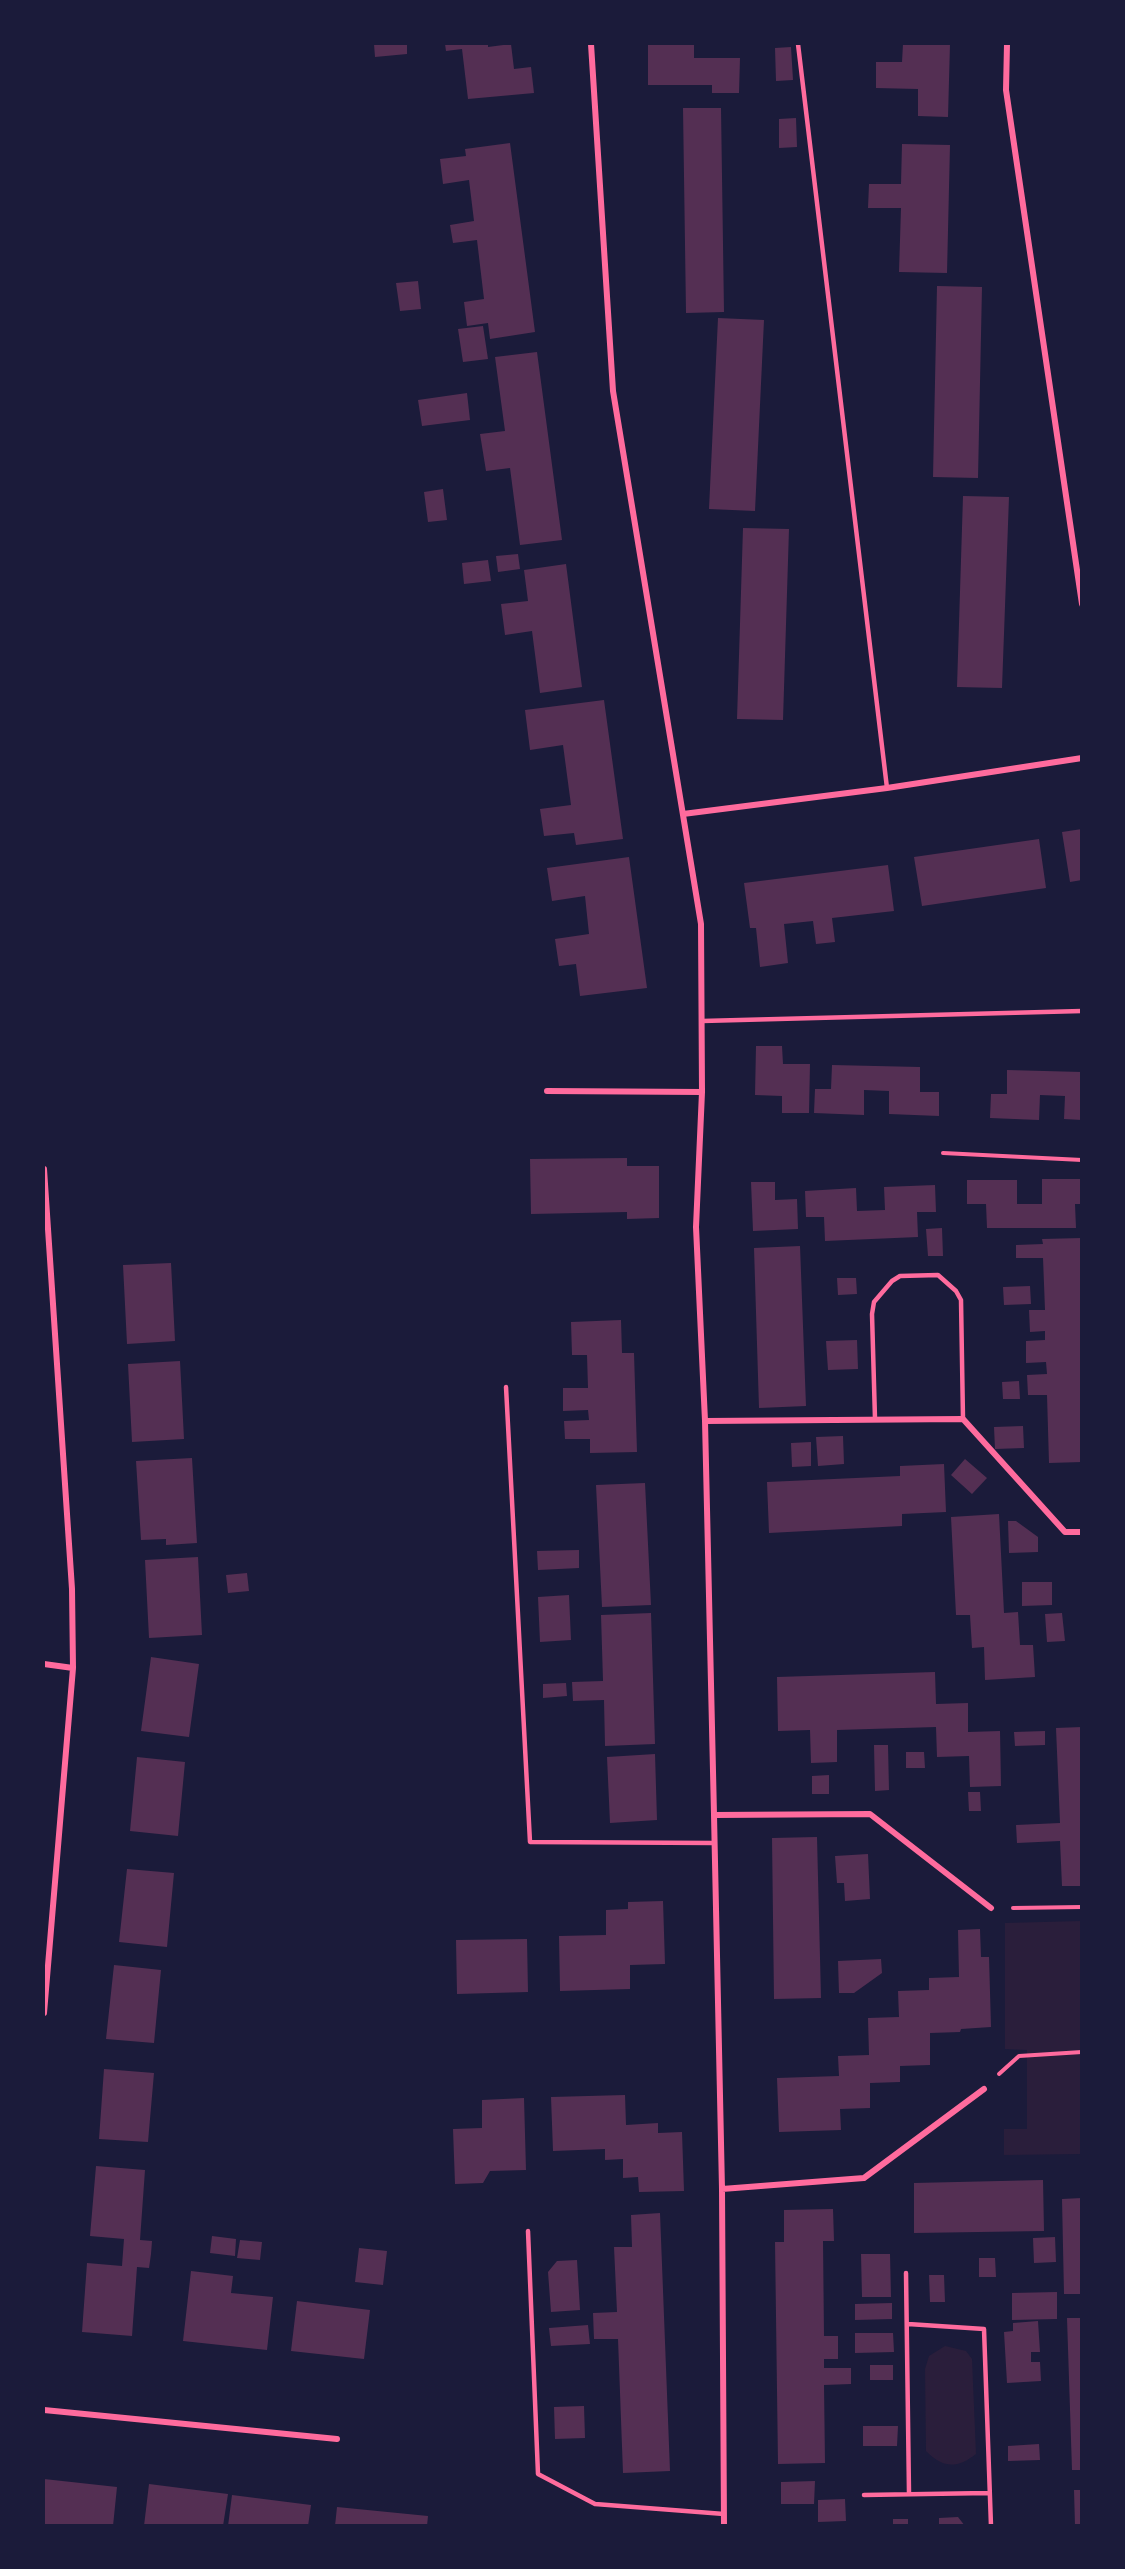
<!DOCTYPE html>
<style>
body{margin:0}
#map{position:relative;width:1125px;height:2569px;overflow:hidden;background:#1b1b3a;font-family:Rubik,sans-serif}
canvas{display:block}
.frame{position:absolute;inset:0;border:45px solid #1b1b3a;pointer-events:none}
</style>
<div id="map">
<canvas width="1125" height="2569"></canvas>
<div class="frame"></div>
</div>
<script>
const c = document.querySelector('canvas').getContext('2d');
c.lineJoin = 'round';
function fill(path, color) {
  c.fillStyle = color;
  c.fill(path, 'evenodd');
}
function trace(path, color, width, dash) {
  c.strokeStyle = color;
  c.lineWidth = width;
  c.lineCap = dash ? 'butt' : 'round';
  c.setLineDash(dash || []);
  c.stroke(path);
}
const green = new Path2D(`
 M 1081,1921 L 1081,2154 L 1004,2155 L 1004,2129 L 1027,2129 L 1027,2050 L 1005,2049 L 1005,1923 Z
 M 945,2346 L 966,2351 L 972,2359 L 976,2454 C 957,2469 943,2468 926,2451 L 925,2369 L 929,2356 Z`);
const building = new Path2D(`
 M 374,44 L 407,44 L 407,54 L 375,57 Z
 M 445,44 L 488,44 L 488,47 L 511,44 L 514,69 L 531,67 L 534,93 L 468,99 L 462,49 L 446,51 Z
 M 648,44 L 694,44 L 694,58 L 740,58 L 739,93 L 712,93 L 712,85 L 648,85 Z
 M 903,44 L 950,44 L 948,117 L 918,116 L 918,89 L 876,88 L 876,62 L 902,62 Z
 M 791,47 L 793,80 L 776,81 L 775,48 Z
 M 683,108 L 721,108 L 724,312 L 686,313 Z
 M 796,118 L 797,147 L 779,148 L 779,119 Z
 M 510,143 L 535,332 L 490,339 L 488,323 L 467,326 L 464,302 L 484,299 L 477,240 L 453,243 L 450,225 L 474,221 L 469,180 L 443,184 L 440,159 L 466,156 L 465,149 Z
 M 902,144 L 950,145 L 947,273 L 899,272 L 901,208 L 868,208 L 869,184 L 901,184 Z
 M 418,281 L 421,309 L 400,311 L 396,283 Z
 M 937,286 L 982,287 L 978,478 L 933,477 Z
 M 718,318 L 764,320 L 755,511 L 709,509 Z
 M 483,326 L 488,359 L 463,362 L 458,329 Z
 M 537,352 L 562,540 L 520,545 L 510,468 L 486,471 L 480,434 L 505,431 L 495,357 Z
 M 467,393 L 470,420 L 422,426 L 418,400 Z
 M 443,489 L 447,520 L 428,522 L 424,492 Z
 M 963,496 L 1009,497 L 1002,688 L 957,687 Z
 M 743,528 L 789,529 L 783,720 L 737,719 Z
 M 518,554 L 520,569 L 498,572 L 496,556 Z
 M 488,560 L 491,581 L 464,584 L 462,563 Z
 M 566,564 L 582,687 L 540,693 L 532,631 L 505,635 L 501,604 L 528,601 L 524,570 Z
 M 604,700 L 623,839 L 576,845 L 574,833 L 544,836 L 540,809 L 571,805 L 563,745 L 530,750 L 525,710 Z
 M 1082,829 L 1082,880 L 1070,882 L 1062,832 Z
 M 1039,839 L 1046,888 L 922,906 L 914,857 Z
 M 629,857 L 647,988 L 580,996 L 576,964 L 559,966 L 555,939 L 589,934 L 585,896 L 552,901 L 547,868 Z
 M 888,865 L 894,911 L 832,918 L 835,942 L 816,944 L 813,921 L 784,924 L 788,963 L 760,967 L 756,928 L 750,928 L 744,883 Z
 M 756,1046 L 782,1046 L 783,1064 L 810,1064 L 809,1113 L 782,1113 L 782,1096 L 755,1095 Z
 M 832,1065 L 920,1067 L 920,1092 L 939,1092 L 939,1116 L 889,1114 L 889,1091 L 864,1090 L 864,1115 L 814,1113 L 815,1089 L 831,1089 Z
 M 1007,1070 L 1082,1072 L 1082,1120 L 1064,1119 L 1065,1096 L 1040,1095 L 1039,1120 L 990,1118 L 991,1094 L 1007,1094 Z
 M 627,1158 L 627,1166 L 659,1166 L 659,1218 L 627,1219 L 627,1212 L 531,1214 L 530,1159 Z
 M 1042,1179 L 1082,1179 L 1082,1204 L 1075,1204 L 1076,1228 L 987,1228 L 986,1204 L 967,1204 L 967,1180 L 1017,1180 L 1017,1204 L 1042,1204 Z
 M 751,1182 L 775,1182 L 775,1200 L 797,1199 L 798,1229 L 753,1231 Z
 M 935,1185 L 936,1212 L 917,1212 L 918,1237 L 825,1241 L 824,1217 L 806,1217 L 805,1191 L 856,1188 L 857,1211 L 885,1210 L 884,1187 Z
 M 942,1228 L 943,1256 L 928,1256 L 926,1229 Z
 M 1082,1238 L 1082,1462 L 1049,1463 L 1047,1395 L 1028,1395 L 1027,1375 L 1047,1374 L 1046,1362 L 1026,1363 L 1026,1341 L 1045,1340 L 1045,1331 L 1030,1332 L 1029,1310 L 1045,1310 L 1043,1258 L 1016,1258 L 1016,1245 L 1043,1244 L 1042,1239 Z
 M 800,1246 L 806,1406 L 759,1408 L 754,1248 Z
 M 171,1263 L 175,1341 L 127,1344 L 123,1265 Z
 M 837,1278 L 856,1278 L 857,1294 L 838,1295 Z
 M 1030,1286 L 1031,1304 L 1004,1305 L 1003,1287 Z
 M 621,1320 L 622,1353 L 634,1353 L 637,1452 L 590,1453 L 590,1439 L 565,1439 L 564,1421 L 589,1420 L 588,1410 L 563,1411 L 563,1388 L 588,1388 L 587,1355 L 572,1355 L 571,1322 Z
 M 857,1340 L 858,1369 L 828,1370 L 826,1341 Z
 M 180,1361 L 184,1439 L 132,1442 L 128,1364 Z
 M 1019,1381 L 1020,1399 L 1003,1399 L 1002,1382 Z
 M 1023,1426 L 1024,1448 L 995,1449 L 994,1427 Z
 M 843,1436 L 844,1464 L 818,1466 L 816,1437 Z
 M 811,1442 L 811,1466 L 792,1467 L 791,1443 Z
 M 192,1458 L 197,1543 L 166,1545 L 166,1539 L 141,1540 L 136,1461 Z
 M 965,1459 L 987,1478 L 972,1494 L 951,1475 Z
 M 944,1464 L 946,1512 L 902,1514 L 902,1526 L 769,1533 L 767,1482 L 900,1476 L 900,1466 Z
 M 645,1483 L 651,1605 L 602,1607 L 596,1485 Z
 M 999,1514 L 1004,1613 L 1018,1612 L 1020,1645 L 1033,1645 L 1035,1677 L 985,1680 L 984,1647 L 972,1648 L 970,1615 L 956,1615 L 951,1517 Z
 M 1008,1521 L 1016,1521 L 1038,1537 L 1038,1552 L 1009,1553 Z
 M 579,1550 L 579,1568 L 538,1570 L 537,1551 Z
 M 198,1557 L 202,1635 L 149,1638 L 145,1560 Z
 M 247,1573 L 249,1591 L 228,1593 L 226,1575 Z
 M 1022,1582 L 1052,1582 L 1052,1605 L 1022,1606 Z
 M 569,1595 L 571,1640 L 540,1642 L 538,1597 Z
 M 651,1613 L 655,1744 L 605,1746 L 604,1700 L 573,1701 L 572,1682 L 603,1681 L 601,1615 Z
 M 1062,1613 L 1065,1641 L 1047,1642 L 1045,1614 Z
 M 151,1657 L 199,1664 L 189,1737 L 141,1731 Z
 M 935,1672 L 936,1704 L 968,1703 L 968,1732 L 1000,1731 L 1001,1786 L 970,1787 L 969,1756 L 937,1757 L 936,1727 L 837,1730 L 837,1762 L 811,1763 L 810,1730 L 778,1731 L 777,1677 Z
 M 566,1683 L 567,1696 L 543,1698 L 543,1684 Z
 M 1082,1727 L 1082,1886 L 1062,1886 L 1060,1841 L 1017,1843 L 1016,1825 L 1060,1823 L 1056,1728 Z
 M 1045,1731 L 1045,1745 L 1015,1746 L 1014,1732 Z
 M 874,1745 L 888,1745 L 889,1790 L 875,1791 Z
 M 906,1752 L 924,1752 L 925,1768 L 906,1768 Z
 M 655,1754 L 657,1820 L 610,1823 L 607,1757 Z
 M 137,1757 L 185,1762 L 178,1836 L 130,1831 Z
 M 829,1775 L 829,1794 L 812,1794 L 812,1776 Z
 M 968,1792 L 980,1792 L 981,1811 L 969,1811 Z
 M 817,1837 L 821,1998 L 774,1999 L 772,1838 Z
 M 868,1854 L 870,1899 L 845,1901 L 844,1883 L 837,1883 L 835,1856 Z
 M 127,1869 L 174,1873 L 167,1947 L 119,1942 Z
 M 663,1901 L 665,1964 L 630,1965 L 630,1989 L 560,1991 L 559,1936 L 606,1935 L 606,1910 L 628,1909 L 628,1902 Z
 M 980,1929 L 981,1957 L 989,1957 L 991,2027 L 961,2029 L 960,2032 L 930,2033 L 930,2065 L 900,2066 L 900,2082 L 870,2083 L 870,2108 L 840,2109 L 841,2130 L 779,2132 L 777,2078 L 839,2076 L 838,2056 L 869,2055 L 868,2018 L 899,2017 L 898,1991 L 929,1990 L 929,1978 L 959,1977 L 958,1930 Z
 M 527,1939 L 528,1992 L 457,1994 L 456,1940 Z
 M 881,1959 L 882,1973 L 854,1993 L 839,1993 L 838,1961 Z
 M 114,1965 L 161,1970 L 154,2043 L 106,2039 Z
 M 104,2069 L 154,2073 L 148,2142 L 99,2139 Z
 M 625,2095 L 626,2125 L 658,2123 L 658,2133 L 682,2132 L 684,2191 L 639,2192 L 638,2177 L 623,2178 L 623,2159 L 605,2160 L 605,2149 L 553,2151 L 551,2097 Z
 M 524,2098 L 526,2170 L 490,2171 L 483,2183 L 455,2184 L 453,2129 L 482,2128 L 482,2100 Z
 M 96,2166 L 145,2170 L 140,2240 L 152,2241 L 151,2254 L 149,2268 L 137,2267 L 132,2336 L 82,2332 L 87,2263 L 122,2266 L 124,2239 L 90,2236 Z
 M 1043,2180 L 1044,2231 L 914,2233 L 914,2183 Z
 M 1082,2198 L 1082,2294 L 1064,2294 L 1062,2199 Z
 M 833,2209 L 834,2241 L 823,2241 L 824,2336 L 838,2336 L 838,2359 L 824,2359 L 824,2368 L 851,2368 L 851,2384 L 824,2385 L 825,2463 L 778,2464 L 775,2242 L 784,2242 L 784,2210 Z
 M 660,2213 L 670,2471 L 623,2473 L 618,2339 L 594,2339 L 593,2313 L 617,2312 L 614,2247 L 632,2247 L 631,2215 Z
 M 212,2236 L 236,2239 L 235,2256 L 210,2253 Z
 M 1055,2237 L 1056,2262 L 1034,2263 L 1033,2238 Z
 M 240,2240 L 262,2242 L 260,2260 L 237,2258 Z
 M 359,2248 L 387,2251 L 383,2285 L 355,2282 Z
 M 861,2254 L 890,2254 L 891,2297 L 862,2297 Z
 M 979,2258 L 995,2258 L 996,2277 L 979,2277 Z
 M 577,2260 L 580,2310 L 551,2312 L 548,2272 L 557,2261 Z
 M 191,2271 L 233,2276 L 231,2293 L 273,2297 L 267,2350 L 183,2341 Z
 M 929,2275 L 944,2275 L 945,2302 L 930,2302 Z
 M 1057,2292 L 1057,2319 L 1012,2320 L 1012,2293 Z
 M 297,2301 L 370,2310 L 364,2359 L 291,2351 Z
 M 892,2303 L 892,2319 L 855,2320 L 855,2304 Z
 M 1067,2318 L 1082,2318 L 1082,2470 L 1072,2470 Z
 M 1038,2321 L 1040,2352 L 1031,2352 L 1031,2362 L 1040,2362 L 1041,2381 L 1007,2383 L 1004,2332 L 1013,2331 L 1013,2323 Z
 M 588,2325 L 590,2344 L 551,2346 L 549,2328 Z
 M 855,2333 L 893,2333 L 894,2352 L 855,2353 Z
 M 870,2365 L 893,2365 L 893,2380 L 870,2380 Z
 M 584,2406 L 585,2438 L 555,2439 L 554,2407 Z
 M 863,2426 L 898,2426 L 897,2446 L 863,2446 Z
 M 1039,2444 L 1040,2460 L 1008,2461 L 1008,2446 Z
 M 44,2479 L 117,2487 L 113,2526 L 44,2526 Z
 M 815,2481 L 814,2504 L 781,2504 L 781,2482 Z
 M 149,2484 L 228,2494 L 223,2526 L 144,2526 Z
 M 1074,2490 L 1082,2490 L 1082,2526 L 1075,2526 Z
 M 232,2495 L 311,2505 L 308,2526 L 228,2526 Z
 M 845,2499 L 846,2521 L 818,2522 L 818,2500 Z
 M 337,2507 L 428,2516 L 427,2526 L 335,2526 Z
 M 958,2517 L 965,2526 L 939,2526 L 939,2518 Z
 M 893,2519 L 908,2519 L 908,2526 L 893,2526 Z`);
const path = new Path2D(`
 M 943,1153 L 1082,1160
 M 1013,1908 L 1082,1907
 M 999,2074 L 1019,2056 L 1082,2052`);
const service = new Path2D(`
 M 798,44 L 887,788
 M 702,1021 L 1082,1011
 M 506,1387 L 530,1842 L 714,1843
 M 875,1419 L 872,1314 L 874,1302 L 892,1281 L 900,1276 L 938,1275 L 956,1291 L 961,1300 L 963,1419
 M 528,2231 L 538,2474 L 595,2504 L 724,2514
 M 906,2273 L 909,2493
 M 908,2324 L 984,2329 L 991,2526
 M 864,2495 L 988,2493`);
const minor = new Path2D(`
 M 591,44 L 613,391 L 701,924 L 702,1092 L 696,1227 L 705,1421 L 714,1815 L 722,2189 L 724,2526
 M 1007,44 L 1006,90 L 1082,604
 M 683,814 L 887,788 L 1082,758
 M 547,1091 L 702,1092
 M 44,1169 L 72,1589 L 73,1668 L 44,2013
 M 705,1421 L 963,1419 L 1065,1532 L 1082,1532
 M 44,1664 L 73,1668
 M 714,1815 L 870,1814 L 991,1908
 M 722,2189 L 864,2178 L 984,2089
 M 44,2410 L 337,2439`);
fill(green, '#2a1e3b');
fill(building, '#542f53');
trace(path, '#ff6b9d', 4);
trace(service, '#ff6b9d', 4.5);
trace(minor, '#ff6b9d', 6);
</script>
